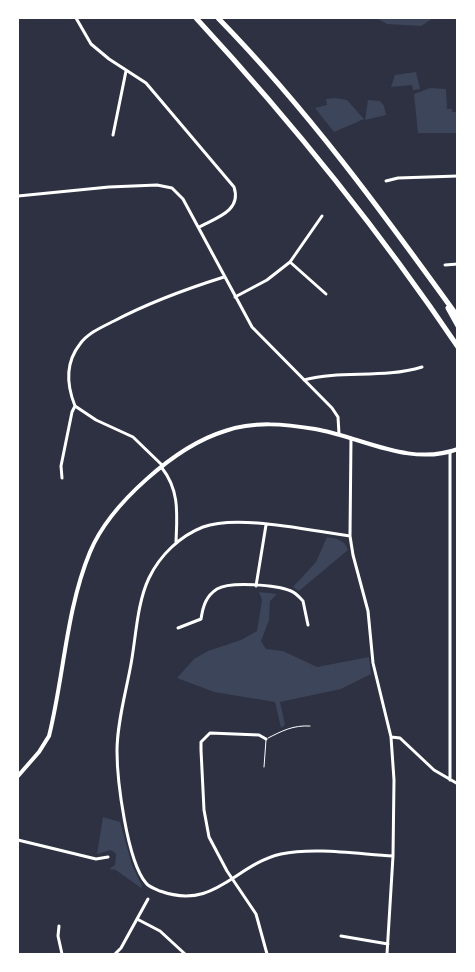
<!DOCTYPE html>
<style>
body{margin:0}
#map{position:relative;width:475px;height:972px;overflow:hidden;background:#2d3142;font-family:Mulish,sans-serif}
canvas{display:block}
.frame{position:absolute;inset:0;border:19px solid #fff;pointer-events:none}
</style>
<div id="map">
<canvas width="475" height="972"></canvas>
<div class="frame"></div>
</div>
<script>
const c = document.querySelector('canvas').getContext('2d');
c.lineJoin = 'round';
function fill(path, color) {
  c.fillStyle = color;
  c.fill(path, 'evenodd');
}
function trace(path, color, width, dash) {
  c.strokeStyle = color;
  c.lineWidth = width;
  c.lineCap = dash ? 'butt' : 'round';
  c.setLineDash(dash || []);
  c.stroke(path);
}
const green = new Path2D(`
 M 376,18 L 434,18 L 421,26 L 387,24 Z
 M 416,72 L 420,89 L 413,90 L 412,85 L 391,87 L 395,75 Z
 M 430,88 L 446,89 L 447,109 L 452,109 L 452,112 L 457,112 L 457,133 L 418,133 L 414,94 Z
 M 335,98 L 347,100 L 364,119 L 334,132 L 315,108 L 327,105 L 326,99 Z
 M 368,100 L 380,101 L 384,106 L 386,115 L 365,120 Z
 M 327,537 C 337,539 344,539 348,550 L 299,591 L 293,587 L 316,562 Z
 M 259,592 L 277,594 L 270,601 L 269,620 L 261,641 L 266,649 L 283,651 L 317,667 L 369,657 L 371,674 L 341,689 L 280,702 L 285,725 L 281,728 L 275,702 L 214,692 L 177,678 L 194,659 L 208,651 L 241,640 L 257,631 L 262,600 Z
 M 103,817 L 120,822 L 132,865 L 142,886 L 141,888 L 116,870 L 109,869 L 115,865 L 116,854 L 111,850 L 97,854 Z`);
const service = new Path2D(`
 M 268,738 C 282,731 293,725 310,726
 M 264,767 L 266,740`);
const minor = new Path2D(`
 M 76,18 L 91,44 L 109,59 L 146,83 L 234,187 C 242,211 216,218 199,227
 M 113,135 L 126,71
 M 386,181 L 398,178 L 458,176
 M 18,196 L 109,187 L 157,185 L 172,188 L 183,199 L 252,327 L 332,408 L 338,417 L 339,434
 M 290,262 L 326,294
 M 445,265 L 458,264
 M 235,297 L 267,280 L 290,262 L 322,216
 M 304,380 C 342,370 383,379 422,367
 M 75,406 L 96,420 L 133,437 L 163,466
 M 351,438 L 350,536 L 353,555 L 368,611 L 373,663 L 391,737 L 394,780 L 393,856 L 387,954
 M 450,451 L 450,780
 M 162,468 C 180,491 177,515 176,542
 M 62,478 L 61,466 L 72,412 L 75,406 C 67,386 65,363 80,344 C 88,333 102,327 114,321 C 150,302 186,289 224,277
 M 350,536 C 311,531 238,514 203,527 C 180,536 160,555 149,578 C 137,603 136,637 131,664 C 126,692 117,723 117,751 C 117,780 127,861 146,883 C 149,887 155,889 160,891 C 215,911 234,865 281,854 C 314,847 358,854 393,856
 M 256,586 L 266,525
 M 178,628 L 201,619 C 203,606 206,596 217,589 C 230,581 277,585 291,591 C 296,593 299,597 303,601 L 308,625
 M 391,737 L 400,738 L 434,770 L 458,784
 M 266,739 L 259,735 L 210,733 L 201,742 L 201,750 L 204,810 L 209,837 L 227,871 L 256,914 L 267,954
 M 18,840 L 96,859 L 108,857
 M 137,919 L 160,931 L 185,954
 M 59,926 L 58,936 L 62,954
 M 341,936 L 388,944
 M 115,954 L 121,948 L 148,899`);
const tertiary = new Path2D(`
 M 18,776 L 39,752 L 49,736 C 64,676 66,610 90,552 C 110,504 176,446 225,431 C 254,421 285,424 315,429 C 362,437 409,467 458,449`);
const trunk = new Path2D(`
 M 196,18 C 291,121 379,230 458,347
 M 218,18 C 307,109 383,213 458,317
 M 448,308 L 458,326`);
fill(green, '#3c4559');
trace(service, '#fff', 1);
trace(minor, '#fff', 3);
trace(tertiary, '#fff', 4);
trace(trunk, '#fff', 5);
</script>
